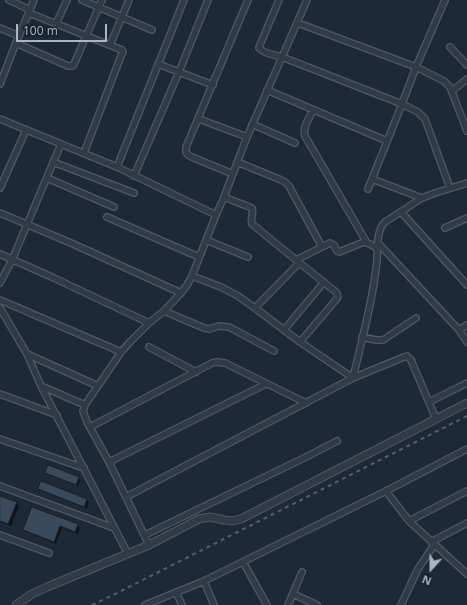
<!DOCTYPE html>
<style>
body{margin:0}
#map{position:relative;width:467px;height:605px;overflow:hidden;background:#1d2937;font-family:"Open Sans",sans-serif}
canvas{display:block}
.north{position:absolute;left:411px;top:549px;width:40px;height:40px;-webkit-text-stroke:3px #16202b;paint-order:stroke;rotate:201deg;font-size:11px;font-weight:700;line-height:16px;text-align:center;color:#aab6c5}
.north::after{content:'';display:block;margin:auto;width:14px;height:18px;background:#aab6c5;clip-path:polygon(50% 0,100% 100%,50% 72%,0 100%)}
.scale{position:absolute;left:16px;top:24px;width:91px;height:18px;box-sizing:border-box;border:2px solid #aab6c5;border-top:0;padding-left:5px;font-size:12px;line-height:14px;white-space:nowrap;color:#aab6c5;-webkit-text-stroke:3px #16202b;paint-order:stroke}
</style>
<div id="map">
<canvas width="467" height="605"></canvas>
<div class="north">N</div>
<div class="scale">100 m</div>
</div>
<script>
const c = document.querySelector('canvas').getContext('2d');
c.lineJoin = 'round';
function fill(path, color) {
  c.fillStyle = color;
  c.fill(path, 'evenodd');
}
function trace(path, color, width, dash) {
  c.strokeStyle = color;
  c.lineWidth = width;
  c.lineCap = dash ? 'butt' : 'round';
  c.setLineDash(dash || []);
  c.stroke(path);
}
const shadow = new Path2D(`
 M 47,473 L 78,478 L 81,480 L 78,486 L 49,475 Z
 M 39,489 L 87,500 L 89,502 L 87,509 L 42,491 Z
 M 0,497 L 17,503 L 19,506 L 11,526 L 0,522 Z
 M 33,508 L 78,525 L 80,528 L 78,534 L 62,528 L 56,544 L 27,532 L 24,530 Z`);
const building = new Path2D(`
 M 48,465 L 79,477 L 76,485 L 45,473 Z
 M 41,481 L 87,499 L 84,507 L 38,489 Z
 M 0,496 L 17,502 L 8,524 L 0,521 Z
 M 32,507 L 78,524 L 75,532 L 60,526 L 54,542 L 23,530 Z`);
const minor = new Path2D(`
 M 9,0 L 30,10
 M 82,0 L 152,30
 M 279,0 L 260,45 L 259,48 C 264,54 275,55 282,57 L 402,104 L 418,112 L 425,119 L 450,188
 M 29,13 L 122,50 L 123,52 L 121,56 L 84,153
 M 298,23 L 416,67 L 444,81 L 450,87 L 467,131
 M 56,24 L 67,0
 M 0,28 L 19,36
 M 16,43 L 68,66 L 73,66 L 74,64 L 102,0
 M 110,45 L 129,0
 M 450,47 L 467,65
 M 158,64 L 213,85
 M 0,84 L 16,43 L 34,0
 M 267,90 L 387,141
 M 452,91 L 467,79
 M 313,110 C 310,117 302,127 305,136 L 367,243
 M 0,119 L 117,167 L 216,215
 M 199,119 L 247,137
 M 252,124 L 295,143
 M 53,162 L 134,193
 M 237,162 L 279,179 L 285,182 L 289,186 L 322,247
 M 117,167 L 184,0
 M 233,174 L 194,158 L 188,155 L 186,152 L 186,147 L 248,0
 M 134,176 L 179,72 L 208,0
 M 47,178 L 114,207
 M 372,179 L 422,198
 M 0,188 L 26,130
 M 368,189 L 402,104 L 416,67 L 445,0
 M 224,197 L 252,208 C 254,213 250,218 252,224 L 296,260 L 336,292 C 339,296 338,298 335,301 L 300,342
 M 401,212 L 467,285
 M 0,213 L 71,243 L 181,293
 M 107,217 L 199,257
 M 445,228 L 467,218
 M 206,240 L 248,257
 M 378,243 L 459,330 L 467,342
 M 0,254 L 54,278 L 149,323
 M 296,260 L 330,243 L 334,245 L 337,251 L 339,252 L 364,242 L 370,244 L 378,249
 M 192,276 L 221,287 L 238,296 L 255,308 L 300,342 L 353,378 C 362,339 373,300 377,260 C 378,249 376,230 385,222 L 422,198 L 435,193 L 467,183
 M 0,283 L 12,260 L 61,144
 M 0,300 L 121,352
 M 0,308 L 27,354 L 41,386 L 128,554
 M 255,308 L 299,263
 M 164,311 L 204,328 L 209,329 L 219,326 L 229,327 L 274,351
 M 284,330 L 324,282
 M 459,330 L 467,325
 M 362,337 L 376,340 L 383,340 L 416,318
 M 149,347 L 196,372
 M 27,354 L 98,386
 M 41,386 L 85,405
 M 0,394 L 57,415
 M 429,402 L 467,383
 M 90,427 L 212,363 L 217,362 L 225,363 L 306,403
 M 0,439 L 84,468
 M 109,462 L 266,384
 M 0,486 L 114,528
 M 386,491 L 409,521 L 467,574
 M 126,497 L 353,378 L 404,357 L 407,356 L 411,360 L 436,419
 M 409,521 L 467,491
 M 0,535 L 49,553
 M 145,535 L 306,457 L 337,441
 M 431,542 L 467,523
 M 149,545 L 109,462 L 87,422 L 83,411 L 85,405 L 121,352 L 130,342 L 149,323 L 164,311 L 181,293 L 187,285 L 192,276 L 216,215 L 224,197 L 247,137 L 307,0
 M 243,562 L 267,605
 M 204,581 L 214,605
 M 176,592 L 182,605
 M 293,594 L 317,605
 M 145,605 L 204,581 L 386,491 L 467,449
 M 288,605 L 302,572
 M 401,605 L 418,569 L 434,545`);
const tertiary = new Path2D(`
 M 16,605 L 32,594 L 47,587 L 149,545 L 199,519 L 210,517 L 224,520 L 233,521 L 241,519 L 467,403`);
const rail = new Path2D(`
 M 92,605 L 113,595 L 467,416`);
fill(shadow, '#0007');
fill(building, '#3a4a5a');
trace(building, '#18222d', 1);
trace(minor, '#4e5965', 8);
trace(tertiary, '#4e5965', 9);
trace(minor, '#303b47', 5.5);
trace(tertiary, '#303b47', 7);
trace(rail, '#525f6f', 2, [4, 4]);
</script>
